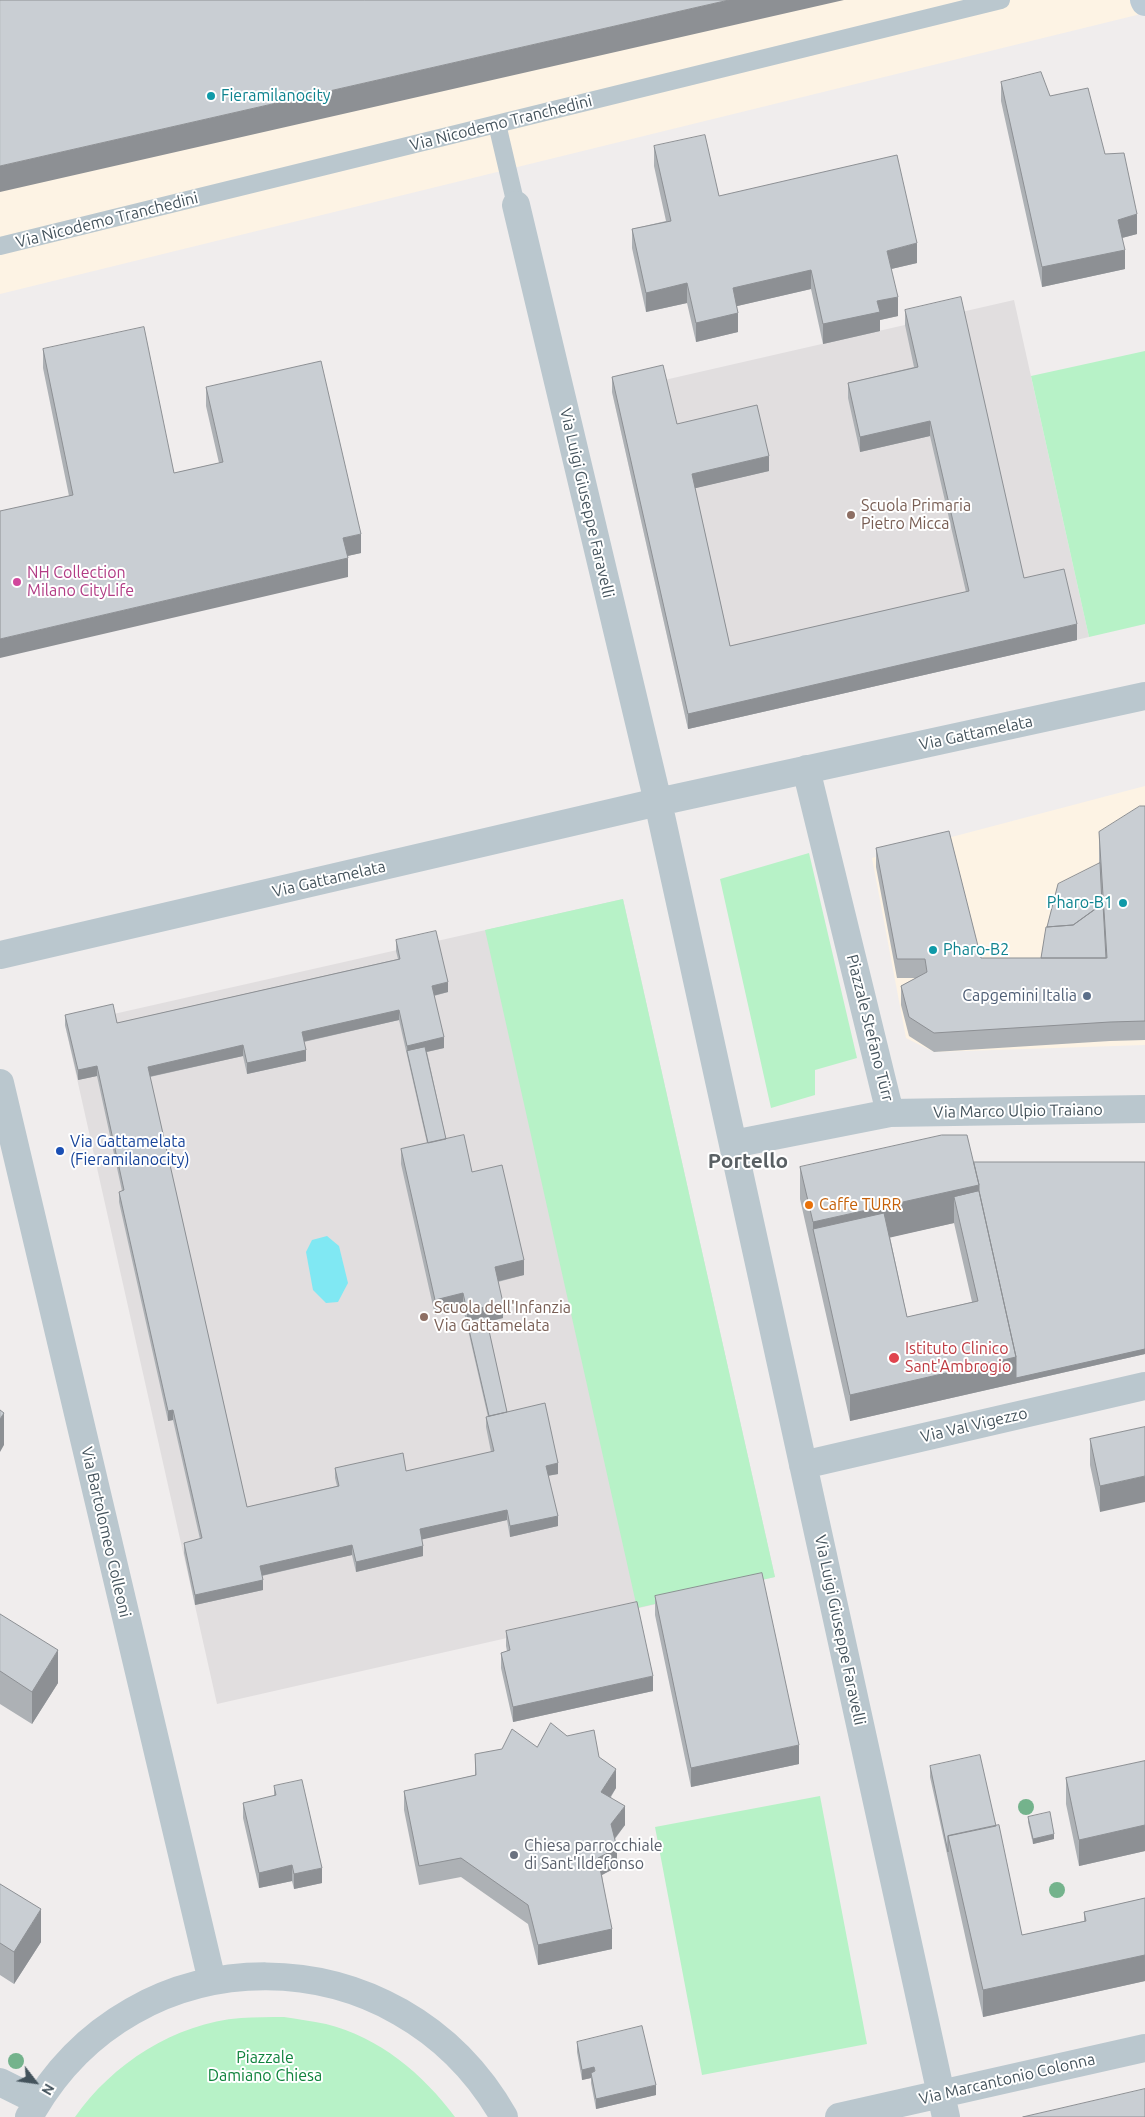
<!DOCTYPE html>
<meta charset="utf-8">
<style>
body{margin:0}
#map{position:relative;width:1145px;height:2117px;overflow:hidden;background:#f0eded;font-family:Ubuntu,sans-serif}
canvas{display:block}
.north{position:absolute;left:10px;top:2057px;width:50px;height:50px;-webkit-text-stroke:4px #fff;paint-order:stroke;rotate:120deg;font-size:14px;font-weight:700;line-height:20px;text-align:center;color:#44535c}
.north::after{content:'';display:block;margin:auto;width:18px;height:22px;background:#44535c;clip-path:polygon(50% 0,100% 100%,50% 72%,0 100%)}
</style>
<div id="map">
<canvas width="1145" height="2117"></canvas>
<div class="north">N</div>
</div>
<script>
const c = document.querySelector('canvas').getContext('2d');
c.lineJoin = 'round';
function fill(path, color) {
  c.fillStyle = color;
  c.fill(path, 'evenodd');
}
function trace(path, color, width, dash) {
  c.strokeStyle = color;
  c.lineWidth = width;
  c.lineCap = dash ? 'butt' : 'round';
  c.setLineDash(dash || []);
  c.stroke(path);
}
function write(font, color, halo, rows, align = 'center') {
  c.font = font + ' Ubuntu,sans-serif';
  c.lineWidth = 4;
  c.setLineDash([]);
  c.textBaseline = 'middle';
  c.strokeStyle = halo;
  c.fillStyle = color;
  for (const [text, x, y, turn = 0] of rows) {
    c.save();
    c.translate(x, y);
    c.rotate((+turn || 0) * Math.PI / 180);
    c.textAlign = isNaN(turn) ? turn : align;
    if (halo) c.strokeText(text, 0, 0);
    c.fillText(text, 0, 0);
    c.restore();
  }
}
const commercial = new Path2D(`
 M 0,0 L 1145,0 L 1145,13 L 0,294 Z
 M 1145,786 L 1145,1045 L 934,1052 L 906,1038 L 872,858 Z`);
const education = new Path2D(`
 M 1014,300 L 1089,637 L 688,729 L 612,392 Z
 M 623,899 L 775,1577 L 217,1704 L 65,1025 Z`);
const green = new Path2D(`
 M 1145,351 L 1145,624 L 1089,637 L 1031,376 Z
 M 809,853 L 857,1058 L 815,1070 L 815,1095 L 771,1108 L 720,879 Z
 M 623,899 L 775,1577 L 637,1608 L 485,930 Z
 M 820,1796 L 867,2044 L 702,2075 L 655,1827 Z
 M 284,2017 C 297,2019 312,2021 326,2024 C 379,2037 423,2074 455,2117 L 75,2117 C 112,2064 175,2023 241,2018 C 255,2017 270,2017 284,2017 Z`);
const water = new Path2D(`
 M 327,1236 L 339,1246 L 348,1283 L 338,1302 L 326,1303 L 313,1290 L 306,1252 L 312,1240 Z`);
const lane = new Path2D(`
 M 497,124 L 516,205
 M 0,246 L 1001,0`);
const street = new Path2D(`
 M 516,205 L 658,802 L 946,2117
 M 806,769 L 890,1113
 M 0,955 L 658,802 L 1145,696
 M 0,1083 L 212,1981
 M 733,1144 L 890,1113 L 1145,1109
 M 803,1465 L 1145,1386
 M 0,2082 L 38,2101
 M 29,2117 C 133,1928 399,1931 504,2117
 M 839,2117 L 1145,2048`);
const secondary = new Path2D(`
 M 1144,0 L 1145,2`);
const trees = [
 [1026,1807],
 [1057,1890],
 [16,2061]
];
const wall = new Path2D(`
 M 1001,82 L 1050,96 L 1105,154 L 1137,234 L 1122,238 L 1125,269 L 1042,287 L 1001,101 Z
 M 654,146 L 719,196 L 917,263 L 891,269 L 898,316 L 880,320 L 880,331 L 823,344 L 811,289 L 737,306 L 738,332 L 696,342 L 687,303 L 646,312 L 632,248 L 632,229 L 666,221 L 654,166 Z
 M 905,310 L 1024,578 L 1077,640 L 688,729 L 612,392 L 612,377 L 677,424 L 769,471 L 695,488 L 730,646 L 966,592 L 930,436 L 860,452 L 848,398 L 848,383 L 914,367 L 905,325 Z
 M 43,349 L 174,473 L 219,463 L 206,406 L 206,387 L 361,553 L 347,556 L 348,577 L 69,496 L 43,368 Z
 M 1145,806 L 1145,1040 L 1110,1041 L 934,1052 L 909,1036 L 901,1005 L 901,986 L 916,978 L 897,978 L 876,867 L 876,848 L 981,958 L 1041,958 L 1047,927 L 1099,863 L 1099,832 Z
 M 396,940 L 448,992 L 434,996 L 444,1048 L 427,1052 L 446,1139 L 472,1172 L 524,1275 L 498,1282 L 503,1318 L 487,1322 L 507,1412 L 558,1474 L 548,1476 L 558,1526 L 510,1537 L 507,1520 L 422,1539 L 423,1556 L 356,1572 L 352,1555 L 262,1576 L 263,1590 L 195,1605 L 184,1553 L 184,1543 L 200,1539 L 173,1420 L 168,1421 L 119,1202 L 119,1192 L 122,1191 L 97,1076 L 78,1080 L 65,1025 L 65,1015 L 117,1023 L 398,959 L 396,951 ZM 399,1020 L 427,1143 L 401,1149 L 401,1164 L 435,1315 L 463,1308 L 488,1417 L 486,1417 L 486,1427 L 491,1452 L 406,1471 L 335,1468 L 335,1478 L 337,1486 L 247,1507 L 150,1077 L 243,1056 L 247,1074 L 306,1061 L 304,1042 Z
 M 974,1162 L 1145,1354 L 850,1421 L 800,1199 L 800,1167 ZM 954,1223 L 972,1302 L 907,1317 L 890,1237 Z
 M 1145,1427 L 1100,1512 L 1090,1465 L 1090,1439 Z
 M 655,1596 L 799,1764 L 691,1787 L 655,1615 Z
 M 0,1614 L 58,1683 L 32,1724 L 0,1704 Z
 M 506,1631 L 653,1691 L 513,1722 L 501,1668 L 501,1653 L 507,1651 L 506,1646 Z
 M 567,1736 L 599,1757 L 616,1788 L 611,1797 L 625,1825 L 615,1839 L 617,1867 L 602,1875 L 612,1949 L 538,1965 L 528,1924 L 461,1877 L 419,1885 L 404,1810 L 404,1791 L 475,1775 L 475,1754 L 537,1747 Z
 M 1145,1761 L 1145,1851 L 1079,1866 L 1066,1804 L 1066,1778 Z
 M 930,1766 L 996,1826 L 1022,1935 L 1084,1921 L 1084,1912 L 1145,1898 L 1145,1981 L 983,2017 L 930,1777 Z
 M 274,1786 L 322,1883 L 294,1889 L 292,1881 L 259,1888 L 243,1818 L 243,1803 L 274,1796 Z
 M 1028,1817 L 1054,1839 L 1033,1844 L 1028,1822 Z
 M 0,1884 L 41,1942 L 14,1984 L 0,1975 Z
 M 577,2042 L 656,2095 L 596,2109 L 591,2083 L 591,2078 L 582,2080 L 577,2052 Z`);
const shadedWall = new Path2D(`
 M 729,0 L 844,0 L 0,192 L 0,166 Z
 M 1137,214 L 1137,234 L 1118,239 L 1118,220 Z
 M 917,243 L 917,263 L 887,270 L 887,251 Z
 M 1125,250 L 1125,269 L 1042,287 L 1042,267 Z
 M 811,270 L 811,289 L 733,307 L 733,288 Z
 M 687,283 L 687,303 L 646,312 L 646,293 Z
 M 898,297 L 898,316 L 880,320 L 880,331 L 823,344 L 823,324 L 877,301 Z
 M 738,313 L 738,332 L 696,342 L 696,323 Z
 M 930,421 L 930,436 L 860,452 L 860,437 Z
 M 769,456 L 769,471 L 692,489 L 692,474 Z
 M 361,534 L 361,553 L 343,557 L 343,538 Z
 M 348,558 L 348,577 L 0,658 L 0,639 Z
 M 1077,624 L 1077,640 L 688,729 L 688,714 Z
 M 448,982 L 448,992 L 432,996 L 432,986 Z
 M 399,1010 L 399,1020 L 302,1042 L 302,1032 Z
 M 444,1037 L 444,1048 L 408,1056 L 407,1046 Z
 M 243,1045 L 243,1056 L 148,1077 L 148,1067 Z
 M 306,1050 L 306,1061 L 247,1074 L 247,1063 Z
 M 97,1066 L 97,1076 L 78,1080 L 78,1070 Z
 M 979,1185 L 979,1217 L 954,1197 L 954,1223 L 818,1254 L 813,1229 L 813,1222 Z
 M 524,1260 L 524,1275 L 495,1282 L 495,1267 Z
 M 463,1293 L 463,1308 L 435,1315 L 435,1300 Z
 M 503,1303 L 503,1318 L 468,1326 L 467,1321 L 467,1311 Z
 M 1145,1349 L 1145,1354 L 850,1421 L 850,1395 L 1016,1357 Z
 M 173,1410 L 173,1420 L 168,1421 L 168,1411 Z
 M 4,1413 L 4,1445 L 0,1452 L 0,1419 Z
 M 558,1463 L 558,1474 L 546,1476 L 546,1466 Z
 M 1145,1476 L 1145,1502 L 1100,1512 L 1100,1486 Z
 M 507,1510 L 507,1520 L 420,1540 L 420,1529 Z
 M 558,1516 L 558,1526 L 510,1537 L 510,1526 Z
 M 352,1545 L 352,1555 L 260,1576 L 260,1566 Z
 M 423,1546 L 423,1556 L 356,1572 L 356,1562 Z
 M 263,1580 L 263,1590 L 195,1605 L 195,1595 Z
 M 58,1650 L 58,1683 L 32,1724 L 32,1692 Z
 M 653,1676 L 653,1691 L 513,1722 L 513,1707 Z
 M 799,1745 L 799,1764 L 691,1787 L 691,1768 Z
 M 616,1769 L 616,1788 L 601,1811 L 601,1792 Z
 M 625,1806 L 625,1825 L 611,1843 L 611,1824 Z
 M 1145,1825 L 1145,1851 L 1079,1866 L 1079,1840 Z
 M 1054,1834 L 1054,1839 L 1033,1844 L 1033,1839 Z
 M 617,1848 L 617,1867 L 598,1877 L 598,1858 Z
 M 292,1865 L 292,1881 L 259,1888 L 259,1873 Z
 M 322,1868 L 322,1883 L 294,1889 L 294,1874 Z
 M 41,1909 L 41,1942 L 14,1984 L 14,1952 Z
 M 612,1929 L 612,1949 L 538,1965 L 538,1945 Z
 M 1145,1955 L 1145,1981 L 983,2017 L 983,1990 Z
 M 594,2067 L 594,2078 L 591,2073 L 591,2078 L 582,2080 L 582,2070 Z
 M 656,2085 L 656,2095 L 596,2109 L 596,2099 Z`);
const building = new Path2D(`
 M 0,0 L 729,0 L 0,166 Z
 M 1041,72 L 1050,96 L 1088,88 L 1105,154 L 1124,153 L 1137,214 L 1118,220 L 1125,250 L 1042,267 L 1001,82 Z
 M 705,135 L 719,196 L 897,155 L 917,243 L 887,251 L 898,297 L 877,301 L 880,312 L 823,324 L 811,270 L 733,288 L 738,313 L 696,323 L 687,283 L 646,293 L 632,229 L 671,221 L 654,146 Z
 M 961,297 L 1024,578 L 1064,569 L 1077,624 L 688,714 L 612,377 L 663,365 L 677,424 L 757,405 L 769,456 L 692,474 L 730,646 L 969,591 L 930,421 L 860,437 L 848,383 L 918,367 L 905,310 Z
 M 144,327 L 174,473 L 223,462 L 206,387 L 321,361 L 361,534 L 343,538 L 348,558 L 0,639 L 0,511 L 73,495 L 43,349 Z
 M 1140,806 L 1145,806 L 1145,1021 L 1110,1022 L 934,1033 L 909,1017 L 901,986 L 927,972 L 925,959 L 897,959 L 876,848 L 949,831 L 981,958 L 1107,958 L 1099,832 Z
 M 1100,863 L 1102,904 L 1073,925 L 1047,927 L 1058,884 Z
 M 1103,904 L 1106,958 L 1041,958 L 1046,927 L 1073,925 Z
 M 436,931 L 448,982 L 432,986 L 444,1037 L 407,1046 L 399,1010 L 302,1032 L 306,1050 L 247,1063 L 243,1045 L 148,1067 L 247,1507 L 339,1486 L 335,1468 L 403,1453 L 406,1471 L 494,1451 L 486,1417 L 545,1403 L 558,1463 L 546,1466 L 558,1516 L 510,1526 L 507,1510 L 420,1529 L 423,1546 L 356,1562 L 352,1545 L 260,1566 L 263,1580 L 195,1595 L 184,1543 L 202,1538 L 173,1410 L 168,1411 L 119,1192 L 124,1190 L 97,1066 L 78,1070 L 65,1015 L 113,1004 L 117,1023 L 400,959 L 396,940 Z
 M 425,1047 L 446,1139 L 428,1143 L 407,1051 Z
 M 464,1135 L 472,1172 L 502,1165 L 524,1260 L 495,1267 L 503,1303 L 467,1311 L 463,1293 L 435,1300 L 401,1149 Z
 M 942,1135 L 967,1135 L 979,1185 L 813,1222 L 800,1167 Z
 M 974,1162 L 1145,1162 L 1145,1349 L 1016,1378 L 1016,1357 L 979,1191 L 979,1185 Z
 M 979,1191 L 1016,1357 L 850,1395 L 813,1229 L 884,1213 L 907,1317 L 978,1301 L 954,1197 Z
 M 486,1317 L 507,1412 L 489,1416 L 467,1321 Z
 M 0,1410 L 4,1413 L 0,1419 Z
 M 1145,1427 L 1145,1476 L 1100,1486 L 1090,1439 Z
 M 762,1573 L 799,1745 L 691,1768 L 655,1596 Z
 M 637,1602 L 653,1676 L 513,1707 L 501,1653 L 510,1650 L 506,1631 Z
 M 0,1614 L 58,1650 L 32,1692 L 0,1671 Z
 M 551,1723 L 567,1736 L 594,1730 L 599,1757 L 616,1769 L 601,1792 L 625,1806 L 611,1824 L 617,1848 L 598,1858 L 612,1929 L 538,1945 L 528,1905 L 461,1858 L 419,1866 L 404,1791 L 476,1775 L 475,1754 L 502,1749 L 512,1729 L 537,1747 Z
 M 980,1755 L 996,1826 L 948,1836 L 948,1852 L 930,1766 Z
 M 1145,1761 L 1145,1825 L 1079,1840 L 1066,1778 Z
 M 302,1780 L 322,1868 L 294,1874 L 292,1865 L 259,1873 L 243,1803 L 276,1795 L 274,1786 Z
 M 1050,1812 L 1054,1834 L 1033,1839 L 1028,1817 Z
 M 999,1825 L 1022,1935 L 1086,1921 L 1084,1912 L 1145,1898 L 1145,1955 L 983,1990 L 948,1836 Z
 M 0,1884 L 41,1909 L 14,1952 L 0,1943 Z
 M 642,2026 L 656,2085 L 596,2099 L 591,2073 L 595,2071 L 594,2067 L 582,2070 L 577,2042 Z
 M 1145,2089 L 1145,2117 L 1023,2117 Z`);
const markers = [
 [211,96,5,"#0f9aa8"],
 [851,515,5,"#8d6e63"],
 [17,582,5,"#d1479c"],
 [1123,903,5,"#0f9aa8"],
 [933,950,5,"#0f9aa8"],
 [1087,996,5,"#5c6f8a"],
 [60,1151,5,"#1a4fb4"],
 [809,1205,5,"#e8710a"],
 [424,1317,5,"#8d6e63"],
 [894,1358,6,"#e0444e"],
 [514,1855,5,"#6b7280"]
];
const cultureNames = [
 ["Fieramilanocity",221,96],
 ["Pharo-B1",1113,903,"right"],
 ["Pharo-B2",943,950]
];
const streetNames = [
 ["Via Nicodemo Tranchedini",501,123,-14],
 ["Via Nicodemo Tranchedini",107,220,-14],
 ["Via Luigi Giuseppe Faravelli",587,503,77],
 ["Via Gattamelata",976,733,-12],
 ["Via Gattamelata",329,879,-13],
 ["Piazzale Stefano Türr",870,1028,76],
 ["Via Marco Ulpio Traiano",1018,1111,-1],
 ["Via Val Vigezzo",974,1425,-13],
 ["Via Bartolomeo Colleoni",106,1532,77],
 ["Via Luigi Giuseppe Faravelli",840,1630,78],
 ["Via Marcantonio Colonna",1007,2079,-13]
];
const educationNames = [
 ["Scuola Primaria",861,506],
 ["Pietro Micca",861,524],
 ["Scuola dell'Infanzia",434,1308],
 ["Via Gattamelata",434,1326]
];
const hotelNames = [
 ["NH Collection",27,573],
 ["Milano CityLife",27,591]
];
const serviceNames = [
 ["Capgemini Italia",1077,996]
];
const transitNames = [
 ["Via Gattamelata",70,1142],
 ["(Fieramilanocity)",70,1160]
];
const foodNames = [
 ["Caffe TURR",819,1205]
];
const healthNames = [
 ["Istituto Clinico",905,1349],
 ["Sant'Ambrogio",905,1367]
];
const worshipNames = [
 ["Chiesa parrocchiale",524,1846],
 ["di Sant'Ildefonso",524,1864]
];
const parkNames = [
 ["Piazzale",265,2058],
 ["Damiano Chiesa",265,2076]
];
const districtNames = [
 ["Portello",748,1161]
];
fill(commercial, '#fdf3e4');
fill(education, '#e1dedf');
fill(green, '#b7f2c7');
fill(water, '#80e8f3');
trace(lane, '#bac7ce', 18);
trace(street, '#bac7ce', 28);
trace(secondary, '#bccbd6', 28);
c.fillStyle = '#74b38c';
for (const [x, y] of trees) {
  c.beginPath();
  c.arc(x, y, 8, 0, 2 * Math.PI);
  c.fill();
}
fill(wall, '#adb1b5');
fill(shadedWall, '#8d9094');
fill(building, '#c9ced3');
trace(building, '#8d9094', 1);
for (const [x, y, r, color] of markers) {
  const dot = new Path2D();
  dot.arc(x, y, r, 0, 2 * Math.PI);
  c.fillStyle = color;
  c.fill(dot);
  trace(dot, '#fff', 2);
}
write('16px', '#0d838f', '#fff', cultureNames, 'left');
write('16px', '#44535c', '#fff', streetNames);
write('16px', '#785e54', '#fff', educationNames, 'left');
write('16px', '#b23c85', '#fff', hotelNames, 'left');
write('16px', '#4e5e75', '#fff', serviceNames, 'right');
write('16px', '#164399', '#fff', transitNames, 'left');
write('16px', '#c56008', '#fff', foodNames, 'left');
write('16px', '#be3a42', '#fff', healthNames, 'left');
write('16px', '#5b616d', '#fff', worshipNames, 'left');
write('16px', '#0f833c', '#fff', parkNames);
write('bold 21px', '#595f63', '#fff', districtNames);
</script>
